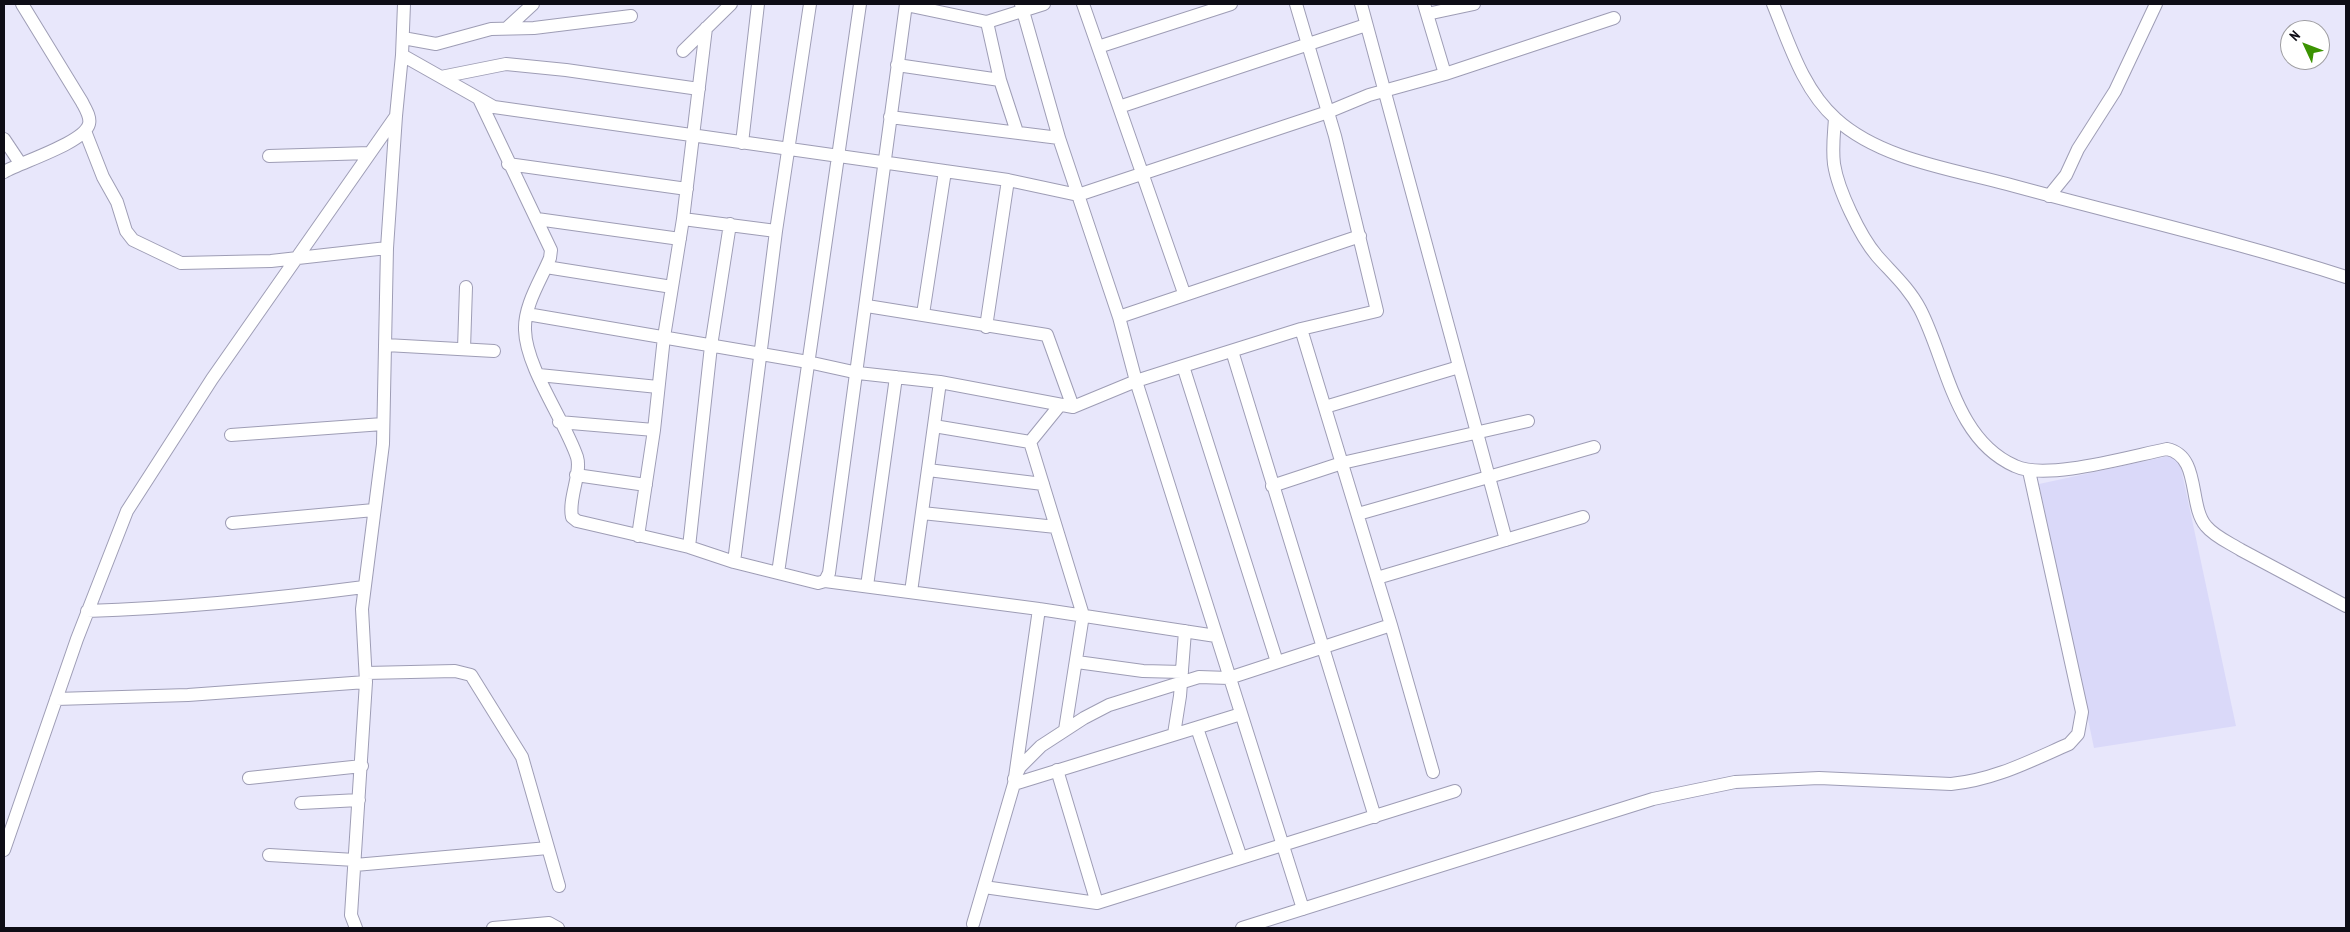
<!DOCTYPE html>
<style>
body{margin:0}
#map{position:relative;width:2350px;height:932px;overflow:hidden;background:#e8e7fb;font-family:"PT Sans Narrow",sans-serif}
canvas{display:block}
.frame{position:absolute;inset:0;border:5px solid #0e0d16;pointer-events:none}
.north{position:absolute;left:2280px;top:20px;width:50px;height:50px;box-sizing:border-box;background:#fff;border:1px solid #9f9ea2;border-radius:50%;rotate:313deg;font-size:14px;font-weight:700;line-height:20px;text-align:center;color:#0e0d16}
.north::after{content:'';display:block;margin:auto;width:18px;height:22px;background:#3b9302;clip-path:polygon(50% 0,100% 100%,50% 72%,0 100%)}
</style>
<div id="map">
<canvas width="2350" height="932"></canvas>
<div class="frame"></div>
<div class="north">N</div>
</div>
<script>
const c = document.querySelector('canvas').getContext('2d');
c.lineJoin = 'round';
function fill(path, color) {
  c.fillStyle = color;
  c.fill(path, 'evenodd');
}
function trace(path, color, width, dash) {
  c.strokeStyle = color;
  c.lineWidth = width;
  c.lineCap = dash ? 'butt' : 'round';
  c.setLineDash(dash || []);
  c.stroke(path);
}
const built = new Path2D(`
 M 2178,454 L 2236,726 L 2094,748 L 2039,484 Z`);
const minor = new Path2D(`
 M 1021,4 L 1059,138 L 1119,317 L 1136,381 L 1303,909
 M 1083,4 L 1184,293
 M 1361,4 L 1506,540
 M 1424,4 L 1445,74
 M 1773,4 C 1789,43 1803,90 1836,119 C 1880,159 1951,169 2007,184 C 2120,215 2235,241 2346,277
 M 906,5 L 987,22 L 1044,4
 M 1427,14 L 1474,4
 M 987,22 L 1000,80 L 1017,132
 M 507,28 L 533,4
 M 403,38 L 436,44 L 491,29 L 534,28 L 631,16
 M 1098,47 L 1231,4
 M 683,51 L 731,4
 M 402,55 L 494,107 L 1008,180 L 1078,195 L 1328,112 L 1369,95 L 1445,74 L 1614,18
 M 897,65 L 1000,80
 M 441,77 L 506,64 L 566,70 L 699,89
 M 479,99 L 551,250 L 550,258 C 541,280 524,305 525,330 C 526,368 565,421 577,457 C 582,473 568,498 572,517 L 577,521 L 689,547 L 734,562 L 818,583 L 825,581 L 1039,609 L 1216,636
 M 1119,107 L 1366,25
 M 890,117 L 1059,138
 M 1835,118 C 1834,134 1832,148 1834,164 C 1838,190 1860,236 1877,256 C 1892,273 1909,288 1920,309 C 1947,361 1954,439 2015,466 C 2046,481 2131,456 2167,449 C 2201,456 2188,505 2206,526 C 2215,537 2230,543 2241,550 C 2276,569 2311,587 2346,606
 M 85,131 L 103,177 L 117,202 L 126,231 L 133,240 L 181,263 L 271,261 L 387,248
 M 4,139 L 20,163
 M 742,143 L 758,4
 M 269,156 L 370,153
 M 508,164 L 687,189
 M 4,172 C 21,162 84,143 89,124 C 91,117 85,108 82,102 L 22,4
 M 2049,196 L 2066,175 L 2078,149 L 2115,91 L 2156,4
 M 537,219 L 680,239
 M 683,219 L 776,231
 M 546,267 L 672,287
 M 867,306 L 1047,335 L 1073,407
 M 527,314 L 808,362 L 858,373 L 940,382 L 1073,407 L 1136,381 L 1183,366 L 1301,329 L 1377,311 L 1335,136 L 1296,4
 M 923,314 L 945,171
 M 1119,317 L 1360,236
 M 986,327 L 1008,180
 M 1301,329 L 1391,625 L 1433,772
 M 386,345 L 494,351
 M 464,349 L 466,287
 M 1232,351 L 1375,817
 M 1183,366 L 1277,662
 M 539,375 L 658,387
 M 1060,405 L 1030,442 L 1083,615 L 1065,730
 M 1325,407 L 1459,367
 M 559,422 L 654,430
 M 934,426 L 1030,442
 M 231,435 L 383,424
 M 928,470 L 1043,484
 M 576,475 L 646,485
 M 1272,486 L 1342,463 L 1528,421
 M 922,513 L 1056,527
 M 1358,514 L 1594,447
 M 232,523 L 374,510
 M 638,536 L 654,430 L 664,337 L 683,219 L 706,28
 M 689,547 L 711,346 L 730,224
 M 734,562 L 776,231 L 810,4
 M 778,573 L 860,4
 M 1377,578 L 1583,517
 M 825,581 L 829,573 L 906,4
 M 867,586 L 896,377
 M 911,592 L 940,382
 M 87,611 C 180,608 272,599 364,587
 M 1077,662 L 1143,671 L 1182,672
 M 366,673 L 455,671 L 471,675 L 522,757 L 559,886
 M 56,699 L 188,695 L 366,682
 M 1197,728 L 1241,858
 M 1174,734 L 1180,696 L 1185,631
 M 1057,770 L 1097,903
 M 249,778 L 362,766
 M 1014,779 L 1020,767 L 1041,746 L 1084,718 L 1109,705 L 1199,677 L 1229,678 L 1391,625
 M 1014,784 L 1241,714
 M 301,803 L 359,800
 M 4,850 L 77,639 L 127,511 L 212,379 L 396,116
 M 269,855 L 355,860
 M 355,865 L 548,848
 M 984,887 L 1097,903 L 1455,791
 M 973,924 L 1014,784 L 1039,609
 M 356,928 L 351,915 L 366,682 L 362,609 L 383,444 L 387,248 L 396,116 L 402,55 L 404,4
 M 493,928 L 549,923 L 558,928
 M 1242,928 L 1653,799 L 1735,782 L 1819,778 L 1951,784 C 1994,780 2030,761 2069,744 L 2078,734 L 2082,712 L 2029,471`);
fill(built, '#dad9f9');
trace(minor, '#9e9db5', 14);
trace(minor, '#fff', 12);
</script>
